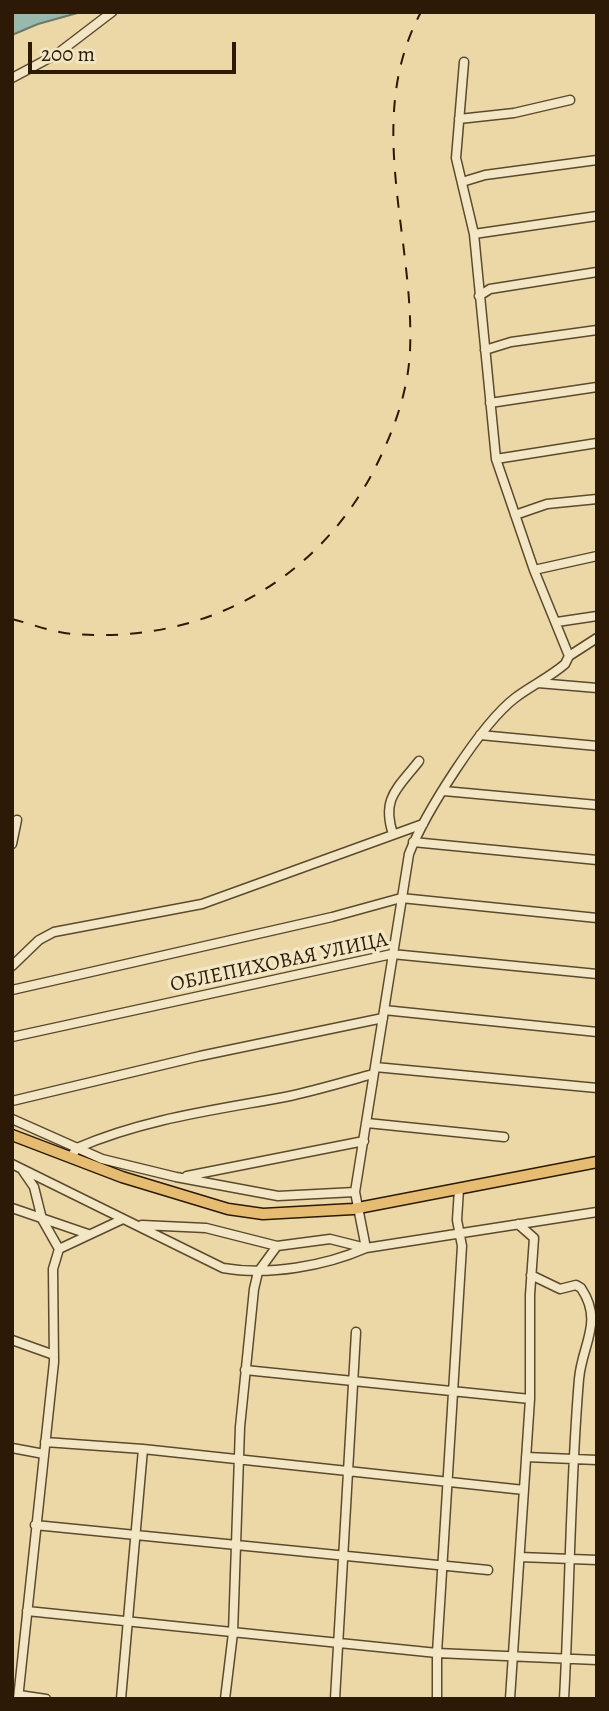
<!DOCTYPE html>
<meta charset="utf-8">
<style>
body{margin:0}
#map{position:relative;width:609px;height:1711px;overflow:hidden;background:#ebd8a6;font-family:Alegreya,serif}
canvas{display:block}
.frame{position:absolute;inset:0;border:14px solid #2c1a06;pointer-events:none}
.scale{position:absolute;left:28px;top:42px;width:208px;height:32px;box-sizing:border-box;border:4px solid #2c1a06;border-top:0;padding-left:9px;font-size:21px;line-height:24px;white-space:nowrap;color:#2c1a06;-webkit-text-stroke:5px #f2e6c5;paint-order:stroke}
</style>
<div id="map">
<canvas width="609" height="1711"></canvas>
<div class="frame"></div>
<div class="scale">200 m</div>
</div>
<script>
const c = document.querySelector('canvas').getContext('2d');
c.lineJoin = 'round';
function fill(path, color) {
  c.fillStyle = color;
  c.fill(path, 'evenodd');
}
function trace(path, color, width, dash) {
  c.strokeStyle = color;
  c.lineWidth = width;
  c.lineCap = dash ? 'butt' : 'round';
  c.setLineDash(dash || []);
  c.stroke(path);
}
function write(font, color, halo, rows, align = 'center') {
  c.font = font + ' Alegreya,serif';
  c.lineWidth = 7;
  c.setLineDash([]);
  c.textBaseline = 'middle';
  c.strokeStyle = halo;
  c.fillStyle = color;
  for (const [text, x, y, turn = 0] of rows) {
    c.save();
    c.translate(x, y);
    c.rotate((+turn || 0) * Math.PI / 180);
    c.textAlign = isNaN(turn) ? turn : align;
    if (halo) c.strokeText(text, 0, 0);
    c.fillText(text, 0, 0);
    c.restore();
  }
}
const water = new Path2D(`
 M 12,12 L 81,12 L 38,24 L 12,35 Z`);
const minor = new Path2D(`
 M 12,78 L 57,54 L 112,12
 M 459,119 L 514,113 L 570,100
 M 462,182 L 485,175 L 597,160
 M 474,234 L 597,216
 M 479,296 L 490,289 L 597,272
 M 485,350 L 511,342 L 597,330
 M 490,403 L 597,387
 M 496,459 L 597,443
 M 515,515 L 547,504 L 597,499
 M 534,570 L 597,556
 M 557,622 L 597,616
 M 569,656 L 597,638
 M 538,683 L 597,688
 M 480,735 L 597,746
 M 444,791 L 597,805
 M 393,834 C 381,798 398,788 419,761
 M 413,842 L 597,860
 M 12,844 L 17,820
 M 12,966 L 39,940 L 54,932 L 202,904 L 423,824
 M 12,990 L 332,917 L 401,898 L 597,918
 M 384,1010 L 597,1032
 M 12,1037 L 392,954 L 597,974
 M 375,1067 L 597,1088
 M 12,1101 L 200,1056 L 383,1018
 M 12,1119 L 102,1159 L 176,1177 L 278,1196 L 355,1192
 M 367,1123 L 504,1137
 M 71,1157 L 77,1148 C 143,1119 215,1110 285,1097 C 314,1091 344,1082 373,1074
 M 12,1164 L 223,1268 C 268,1276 325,1266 366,1248 L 597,1212
 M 187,1176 L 364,1141
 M 12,1208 L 88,1234
 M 142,1225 L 206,1228 L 277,1246 L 330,1239 L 366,1248
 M 366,1248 L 355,1192 L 409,854 C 425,813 481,724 515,698 C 531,686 550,677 565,664 L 569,656 L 534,570 L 496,459 L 474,234 L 456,158 L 464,62
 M 59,1249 L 123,1219
 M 531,1275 L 560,1289 L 576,1285 L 581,1288 C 604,1322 582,1344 579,1379 C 570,1486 570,1592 564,1699
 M 12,1340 L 54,1355
 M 245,1370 L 530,1399
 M 45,1442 L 143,1449 L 524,1490
 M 12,1448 L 44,1454
 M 526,1457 L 597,1460
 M 35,1525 L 488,1570
 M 520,1557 L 597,1560
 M 27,1611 L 437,1653 L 597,1660
 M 19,1695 L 46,1699
 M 18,1699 L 54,1362 L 53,1269 L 59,1249 L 42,1219 L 34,1187 L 23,1171
 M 121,1699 L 143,1449
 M 225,1699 L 233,1633 L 240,1427 L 254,1289 L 258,1272 L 277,1246
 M 335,1699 L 356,1332
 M 437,1699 L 437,1653 L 462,1246 L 457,1220 L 459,1189
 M 510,1699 L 530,1399 L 530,1295 L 534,1238 L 518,1224`);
const major = new Path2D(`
 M 12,1135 L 122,1177 L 228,1209 L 263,1214 L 353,1209 L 597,1162`);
const rail = new Path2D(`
 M 12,619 C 32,624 54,633 74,634 C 200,644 314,584 373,472 C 392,435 408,394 410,351 C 415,237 363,120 421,12`);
const streetNames = [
 ["ОБЛЕПИХОВАЯ УЛИЦА",279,963,-12]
];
fill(water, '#99b9ae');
trace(water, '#6d796b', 2);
trace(minor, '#5c4a2e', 11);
trace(major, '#2c1a06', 13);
trace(minor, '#f2e6c5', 8);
trace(major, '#e6bc73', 10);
trace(rail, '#2c1a06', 2, [12, 12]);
write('21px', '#2c1a06', '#f2e6c5', streetNames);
</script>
